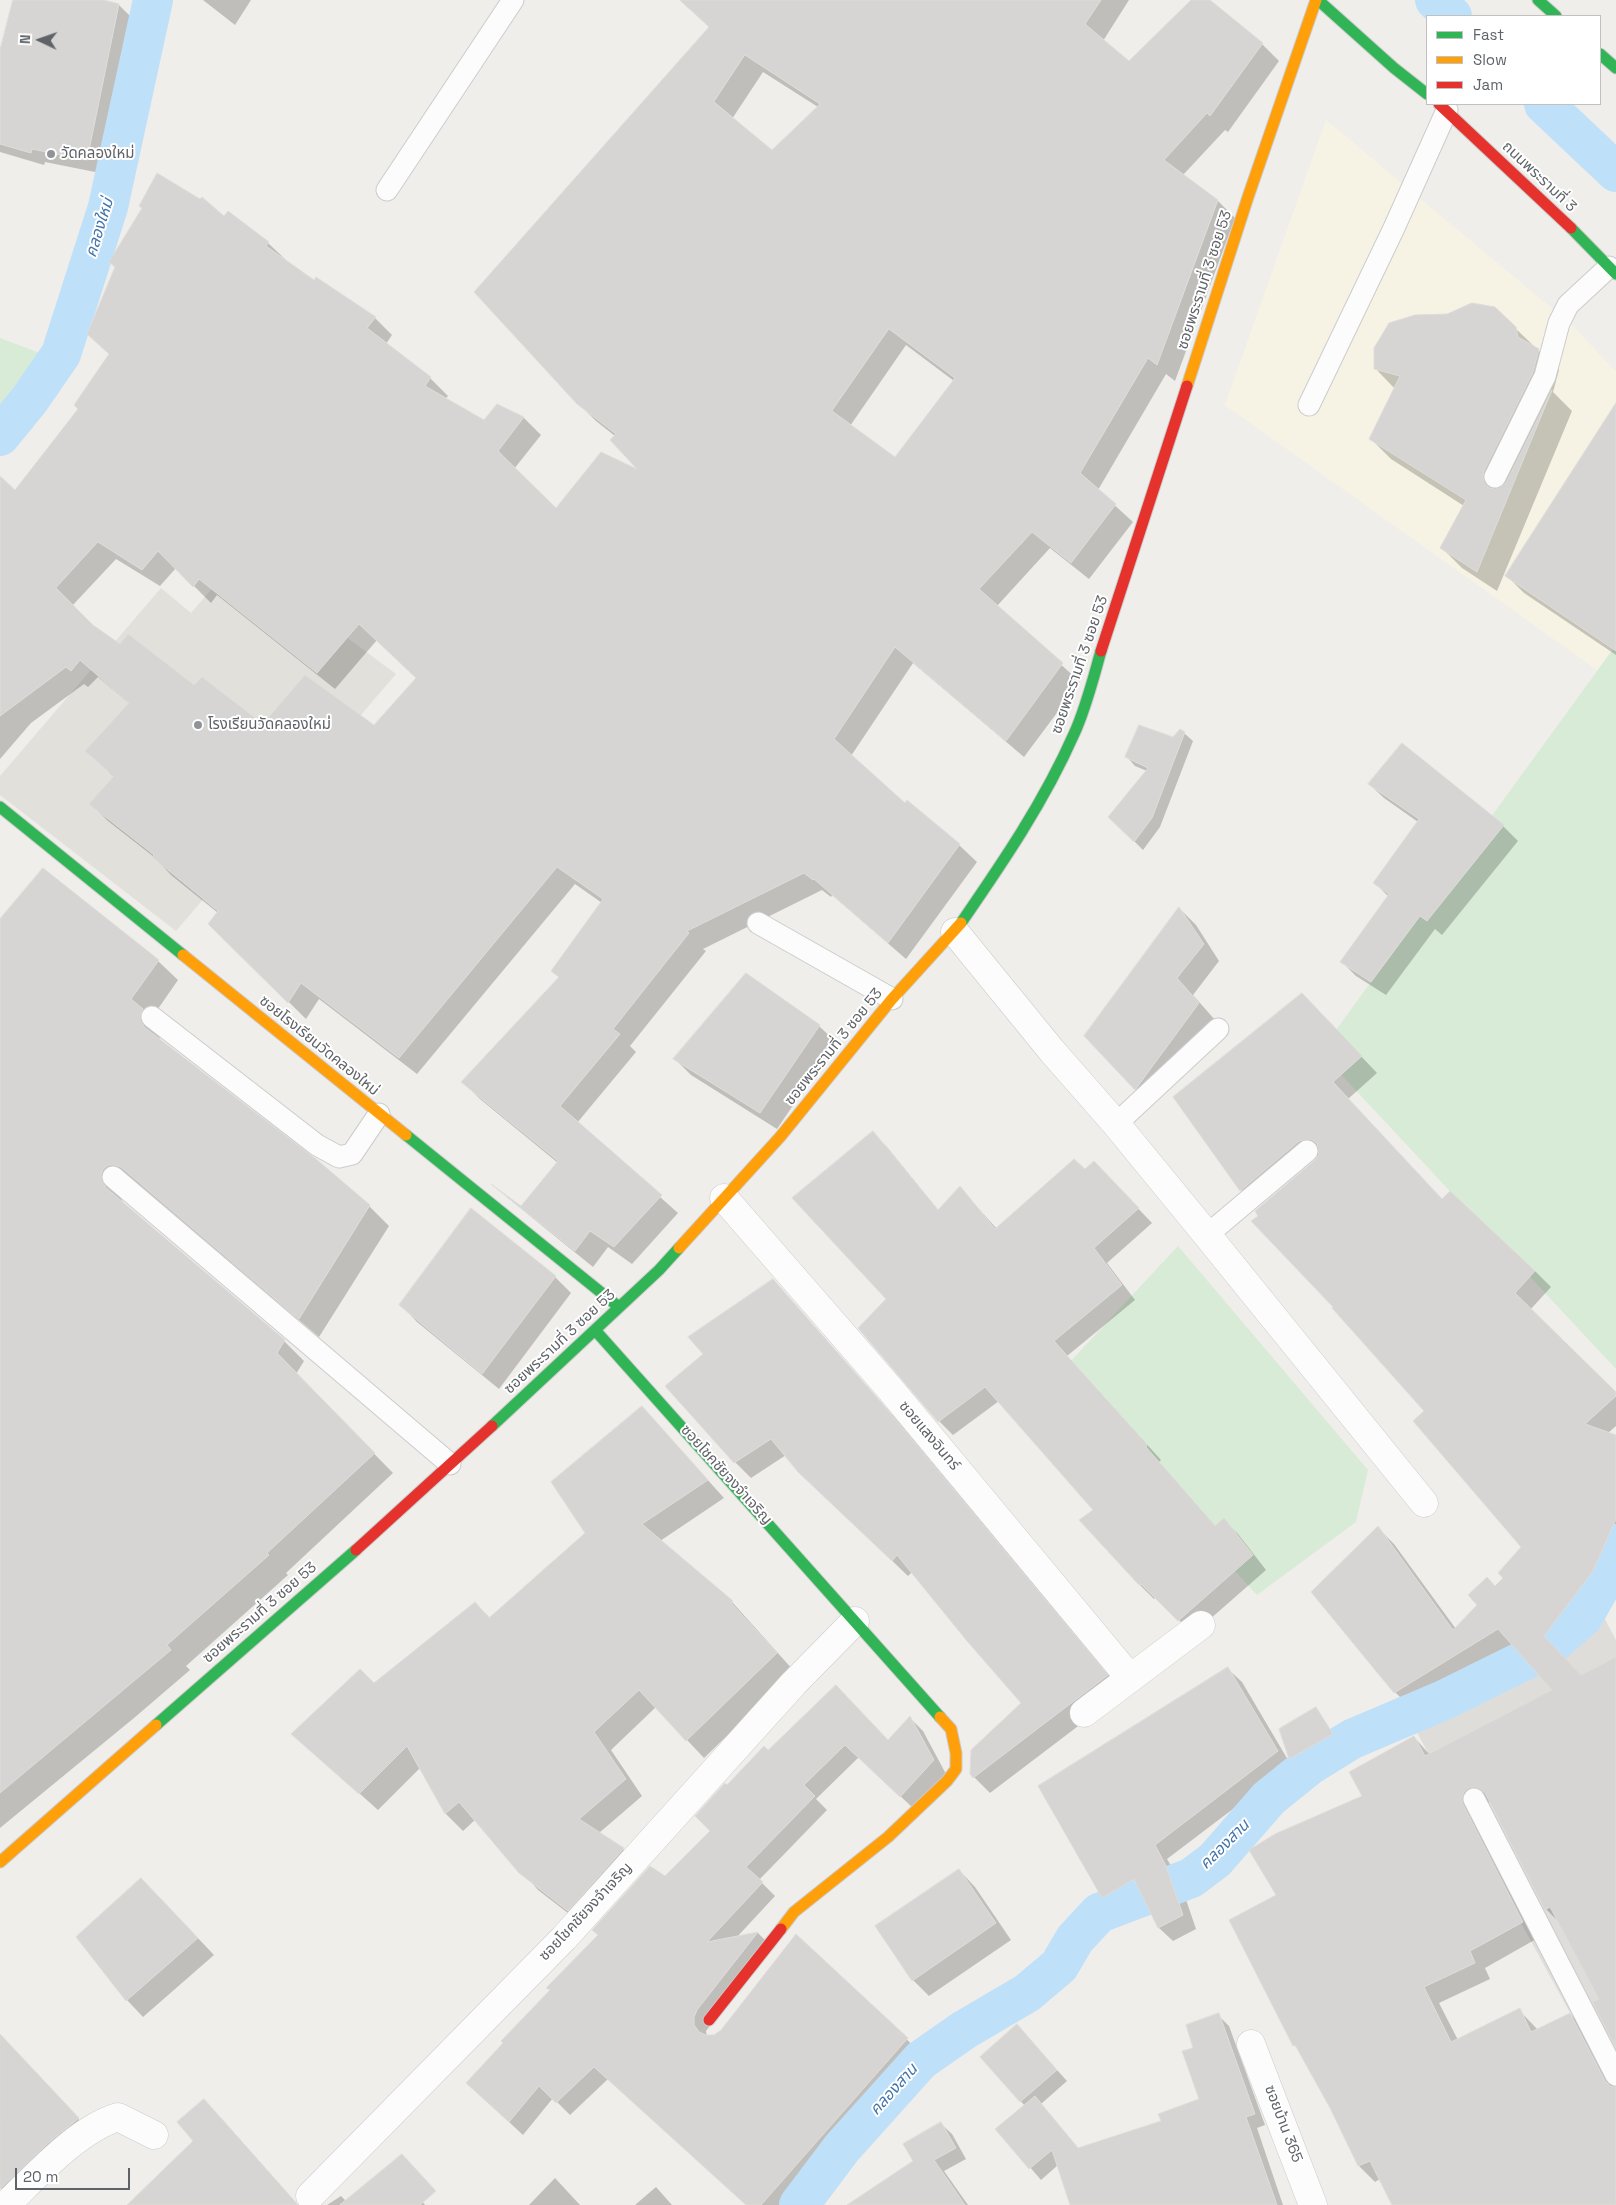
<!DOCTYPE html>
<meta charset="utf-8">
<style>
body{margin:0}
#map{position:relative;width:1616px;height:2205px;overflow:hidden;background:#efeeea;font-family:"Space Grotesk",sans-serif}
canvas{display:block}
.legend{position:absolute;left:1426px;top:15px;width:175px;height:90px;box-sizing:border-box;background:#fff;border:1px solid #bfc1c3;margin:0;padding:6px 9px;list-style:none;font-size:15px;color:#5f6368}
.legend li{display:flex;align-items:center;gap:10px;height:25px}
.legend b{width:25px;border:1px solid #bfc1c3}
.north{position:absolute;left:15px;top:15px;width:50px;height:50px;-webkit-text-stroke:4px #fff;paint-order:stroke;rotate:273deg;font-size:14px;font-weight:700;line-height:20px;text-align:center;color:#5f6368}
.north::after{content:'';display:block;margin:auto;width:18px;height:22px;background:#5f6368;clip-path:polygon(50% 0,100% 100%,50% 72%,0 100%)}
.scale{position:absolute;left:15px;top:2168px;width:115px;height:22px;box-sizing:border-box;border:2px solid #5f6368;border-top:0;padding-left:6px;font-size:15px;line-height:18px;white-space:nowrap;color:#5f6368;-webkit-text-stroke:4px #fff;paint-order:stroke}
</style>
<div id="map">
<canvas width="1616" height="2205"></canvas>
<ul class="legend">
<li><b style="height:6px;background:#30b455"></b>Fast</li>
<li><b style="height:6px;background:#ff9f0a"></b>Slow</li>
<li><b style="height:6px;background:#e5322d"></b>Jam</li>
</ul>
<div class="north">N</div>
<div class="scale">20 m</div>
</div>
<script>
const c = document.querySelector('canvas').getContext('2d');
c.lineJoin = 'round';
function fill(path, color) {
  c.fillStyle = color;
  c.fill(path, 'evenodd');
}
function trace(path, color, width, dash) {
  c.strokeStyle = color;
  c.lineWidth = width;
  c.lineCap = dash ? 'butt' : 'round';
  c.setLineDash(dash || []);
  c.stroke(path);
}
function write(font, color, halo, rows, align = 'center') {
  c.font = font + ' "Space Grotesk","Noto Sans Thai",sans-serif';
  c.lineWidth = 4;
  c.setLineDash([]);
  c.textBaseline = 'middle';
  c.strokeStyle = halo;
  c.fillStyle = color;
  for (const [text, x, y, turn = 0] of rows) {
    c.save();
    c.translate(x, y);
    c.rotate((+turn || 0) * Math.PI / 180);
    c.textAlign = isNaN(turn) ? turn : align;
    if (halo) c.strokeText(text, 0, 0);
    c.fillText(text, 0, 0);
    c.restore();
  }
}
const commercial = new Path2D(`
 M 1326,120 L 1573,326 L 1616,372 L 1616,645 L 1597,670 L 1225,405 Z`);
const industrial = new Path2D(`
 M 1601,1612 L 1616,1640 L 1616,2097 L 1414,1727 L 1577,1640 Z`);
const education = new Path2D(`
 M 239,557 L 396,674 L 176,931 L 0,795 L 0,776 L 161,588 L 191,613 Z`);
const green = new Path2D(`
 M 0,338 L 45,355 L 24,394 L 0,422 Z
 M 1616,645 L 1616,1369 L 1320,1052 Z
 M 1178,1246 L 1368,1470 L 1356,1522 L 1257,1595 L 1056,1377 Z`);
const shadow = new Path2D(`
 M 15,0 L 99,0 L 119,5 L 132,18 L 100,173 L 45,162 L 44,165 L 0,152 L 0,55 Z
 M 203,0 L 251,0 L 235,25 Z
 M 680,0 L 1129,0 L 1103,41 L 1129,63 L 1193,0 L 1208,0 L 1262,44 L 1279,61 L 1228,132 L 1225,130 L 1183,175 L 1218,201 L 1235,218 L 1175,381 L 1166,374 L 1098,490 L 1133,522 L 1089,579 L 1050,548 L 997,606 L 1080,682 L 1024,757 L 913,663 L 851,756 L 905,805 L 959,845 L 977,862 L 906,959 L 832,895 L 831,897 L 822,890 L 703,949 L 706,951 L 630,1046 L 636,1052 L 577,1123 L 678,1213 L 632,1264 L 608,1247 L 593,1267 L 503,1194 L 522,1207 L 558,1163 L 480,1099 L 463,1082 L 560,978 L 552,971 L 602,903 L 575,884 L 417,1074 L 319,999 L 306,1019 L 210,924 L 218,913 L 171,875 L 154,857 L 108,821 L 91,804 L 114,777 L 87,751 L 130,704 L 98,677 L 88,687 L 84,684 L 31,723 L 0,759 L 0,486 L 15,492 L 225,218 L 268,243 L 286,260 L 314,282 L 375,318 L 392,335 L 386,344 L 430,378 L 448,396 L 445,399 L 485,422 L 497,406 L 524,418 L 541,435 L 514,469 L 556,509 L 642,473 L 615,436 L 596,421 L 578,403 L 710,28 ZM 763,72 L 818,107 L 772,152 L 732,119 ZM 906,345 L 954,381 L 896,459 L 850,426 ZM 116,559 L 160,586 L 176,568 L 211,603 L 217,595 L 335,689 L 377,640 L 417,678 L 374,727 L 263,726 L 120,645 L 93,626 L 72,606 Z
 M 1515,328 L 1559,370 L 1553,392 L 1572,411 L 1497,591 L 1462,568 L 1442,548 L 1464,506 L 1391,459 L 1371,439 L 1395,389 L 1375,368 Z
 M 1616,406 L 1616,655 L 1524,593 L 1507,576 Z
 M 1184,733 L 1193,741 L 1160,827 L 1143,850 L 1110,817 L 1147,771 L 1135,766 L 1127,757 Z
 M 1402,745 L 1503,826 L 1518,841 L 1442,935 L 1435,929 L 1386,995 L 1356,976 L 1342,962 L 1388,896 L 1375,883 L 1418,822 L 1384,798 L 1369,784 Z
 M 1180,909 L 1196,925 L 1219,961 L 1193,995 L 1215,1020 L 1152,1105 L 1136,1089 Z
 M 0,921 L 158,961 L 178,980 L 151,1019 L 162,1030 L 159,1036 L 161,1041 L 369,1206 L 389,1226 L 319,1337 L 142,1187 L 135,1184 L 120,1196 L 123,1203 L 284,1341 L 304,1361 L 296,1374 L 393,1473 L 286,1573 L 288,1575 L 186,1666 L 190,1670 L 134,1718 L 0,1828 Z
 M 1318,1011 L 1377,1073 L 1348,1099 L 1442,1200 L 1535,1271 L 1551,1287 L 1530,1310 L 1616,1394 L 1616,1426 L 1608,1433 L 1616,1436 L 1616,1578 L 1559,1653 L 1581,1676 L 1616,1659 L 1616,2045 L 1600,1999 L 1559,1922 L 1546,1909 L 1491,1802 L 1485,1803 L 1538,1938 L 1485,1968 L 1490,1979 L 1439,2003 L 1458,2040 L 1519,2010 L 1538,2030 L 1570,2014 L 1586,2030 L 1616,2089 L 1616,2205 L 1393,2205 L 1380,2179 L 1375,2182 L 1359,2166 L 1331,2108 L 1299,2050 L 1294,2045 L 1278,1896 L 1414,1737 L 1430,1755 L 1554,1691 L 1514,1645 L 1411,1708 L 1395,1692 L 1378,1528 L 1394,1544 L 1456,1629 L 1505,1578 L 1523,1547 L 1426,1411 L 1319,1156 L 1316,1157 L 1257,1206 L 1241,1190 Z
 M 819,1026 L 836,1042 L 777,1129 L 691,1075 L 675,1059 Z
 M 873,1133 L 887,1147 L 939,1211 L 960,1188 L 997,1229 L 1085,1171 L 1108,1177 L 1152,1223 L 1107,1263 L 1135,1300 L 1067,1356 L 1161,1460 L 1159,1462 L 1216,1527 L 1224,1520 L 1238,1534 L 1266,1570 L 1193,1634 L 1156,1597 L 1154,1599 L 1140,1585 L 1095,1510 L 999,1401 L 953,1435 L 939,1421 L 888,1299 Z
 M 555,1277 L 571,1293 L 499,1389 L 417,1322 L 401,1305 Z
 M 773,1280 L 895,1418 L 1123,1692 L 990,1793 L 974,1777 L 1023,1703 L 912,1572 L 908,1576 L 816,1488 L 786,1455 L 751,1478 L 735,1462 L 704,1354 Z
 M 642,1407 L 724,1498 L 660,1541 L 732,1602 L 794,1671 L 704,1758 L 656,1707 L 611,1750 L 642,1796 L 599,1833 L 623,1849 L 640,1866 L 586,1927 L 538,1890 L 476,1819 L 463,1831 L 446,1814 L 420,1768 L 378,1810 L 293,1734 L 374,1684 L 475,1603 L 490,1618 L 587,1533 Z
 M 1228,1669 L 1242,1682 L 1291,1765 L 1167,1859 L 1179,1879 L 1196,1929 L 1173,1941 L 1159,1928 L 1144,1895 L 1117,1911 L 1103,1897 Z
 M 1316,1708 L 1337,1740 L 1295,1764 L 1290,1759 L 1280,1730 Z
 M 910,1718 L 923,1731 L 946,1774 L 914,1809 L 859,1757 L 816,1799 L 827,1810 L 759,1880 L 775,1896 L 737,1937 L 758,1933 L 771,1946 L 706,2031 L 707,2037 L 715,2036 L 722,2031 L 796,1936 L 920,2052 L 786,2205 L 747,2205 L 608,2079 L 570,2115 L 553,2098 L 523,2135 L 467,2083 L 712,1831 L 727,1787 L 768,1752 L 888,1741 Z
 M 959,1870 L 975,1887 L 1011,1940 L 929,1996 L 913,1980 Z
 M 158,1896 L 214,1955 L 143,2017 L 127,2000 L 78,1937 Z
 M 1218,2015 L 1229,2026 L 1265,2125 L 1257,2128 L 1283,2205 L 1072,2205 L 1058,2165 L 1041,2180 L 997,2129 L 1025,2106 L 982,2057 L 1017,2026 L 1067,2081 L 1041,2104 L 1079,2149 L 1162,2122 L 1201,2100 L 1195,2048 Z
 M 0,2060 L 28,2064 L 94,2136 L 17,2204 L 0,2187 Z
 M 204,2101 L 222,2119 L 298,2205 L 129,2205 L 195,2141 Z
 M 941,2124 L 952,2134 L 966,2159 L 944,2171 L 968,2205 L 859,2205 L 914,2161 Z
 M 555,2178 L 580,2205 L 529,2205 Z
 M 409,2183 L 425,2205 L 327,2205 L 341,2196 L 346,2201 Z
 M 656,2187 L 672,2205 L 635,2205 Z`);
const canal = new Path2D(`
 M 1435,0 L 1452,16
 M 1544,104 L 1616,172
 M 0,436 L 30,399 L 61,354 L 108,207 L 153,0
 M 799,2205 L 842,2148 L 921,2060 L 964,2030 L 1027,1993 L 1059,1966 L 1075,1939 L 1099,1913 L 1191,1878 L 1215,1860 L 1269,1798 L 1310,1765 L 1352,1739 L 1444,1700 L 1545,1650 L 1583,1617 L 1605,1578 L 1616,1544`);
const building = new Path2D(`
 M 13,0 L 104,0 L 119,4 L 87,160 L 32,149 L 31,153 L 0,144 L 0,50 Z
 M 680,0 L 1101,0 L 1085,24 L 1129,61 L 1191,0 L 1210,0 L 1263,43 L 1210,116 L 1207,113 L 1164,160 L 1218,200 L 1157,365 L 1148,358 L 1080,473 L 1116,504 L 1071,563 L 1032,532 L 979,589 L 1063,663 L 1006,741 L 895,647 L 834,739 L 905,803 L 907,800 L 960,844 L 888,943 L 814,879 L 813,880 L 804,873 L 687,931 L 689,933 L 613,1029 L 620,1034 L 560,1106 L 662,1195 L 614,1247 L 590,1231 L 575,1251 L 491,1184 L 521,1206 L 558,1161 L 461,1082 L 559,977 L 551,971 L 603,899 L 557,867 L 399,1058 L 301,983 L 288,1003 L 208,924 L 218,911 L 152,857 L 154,855 L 89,804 L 114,776 L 85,751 L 129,703 L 80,660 L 71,671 L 66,667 L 0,716 L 0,476 L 15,490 L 78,409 L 74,405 L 109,354 L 87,334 L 115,267 L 109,262 L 142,208 L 139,206 L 157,173 L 200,199 L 202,197 L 224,216 L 228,211 L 269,242 L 266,246 L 314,280 L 316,277 L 376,317 L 367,328 L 431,377 L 425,386 L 484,420 L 497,404 L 524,417 L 498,451 L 556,508 L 601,452 L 637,469 L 610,440 L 616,434 L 577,404 L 474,292 L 709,27 ZM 745,55 L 820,104 L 772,150 L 714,102 ZM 889,329 L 955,378 L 895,457 L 832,411 ZM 98,542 L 142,570 L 158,551 L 193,587 L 199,579 L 317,673 L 359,624 L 416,678 L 374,725 L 305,675 L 263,724 L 202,677 L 194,685 L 128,634 L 120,644 L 93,625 L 56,588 Z
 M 1472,303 L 1495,307 L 1516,327 L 1518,337 L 1539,349 L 1533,372 L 1484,471 L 1483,478 L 1489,488 L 1496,489 L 1506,483 L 1552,390 L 1477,572 L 1440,548 L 1466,500 L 1369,439 L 1400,376 L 1374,369 L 1374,348 L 1389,323 L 1415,315 L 1447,314 Z
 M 1616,403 L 1616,651 L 1505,576 Z
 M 1139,725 L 1173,737 L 1180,729 L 1185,732 L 1152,818 L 1134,842 L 1108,817 L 1148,768 L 1125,757 Z
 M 1402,743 L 1504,825 L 1427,921 L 1420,916 L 1371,982 L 1340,962 L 1389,894 L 1373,883 L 1419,819 L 1368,784 Z
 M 43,868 L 159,960 L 131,999 L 143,1009 L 140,1016 L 144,1027 L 316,1159 L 370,1205 L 299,1319 L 121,1167 L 115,1165 L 108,1165 L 103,1169 L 101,1175 L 105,1187 L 285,1340 L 277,1353 L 375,1453 L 267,1553 L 269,1555 L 167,1645 L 171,1650 L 0,1793 L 0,919 Z
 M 1179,907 L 1204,944 L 1177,978 L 1199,1003 L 1135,1090 L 1084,1036 Z
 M 746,973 L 820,1025 L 760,1113 L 673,1059 Z
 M 1302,993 L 1362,1056 L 1333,1082 L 1442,1199 L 1450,1191 L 1535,1271 L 1515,1293 L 1616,1392 L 1616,1396 L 1585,1424 L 1616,1435 L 1616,1519 L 1593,1571 L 1544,1636 L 1581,1675 L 1616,1657 L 1616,2048 L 1592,2002 L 1599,1999 L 1550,1907 L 1545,1910 L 1485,1793 L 1475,1787 L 1469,1788 L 1464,1792 L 1462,1798 L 1463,1804 L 1523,1922 L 1470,1951 L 1475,1963 L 1424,1987 L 1451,2042 L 1520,2008 L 1531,2032 L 1570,2013 L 1605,2081 L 1610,2086 L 1616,2087 L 1616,2205 L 1392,2205 L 1370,2161 L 1358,2166 L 1330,2108 L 1295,2045 L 1293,2046 L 1229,1920 L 1276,1895 L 1249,1850 L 1275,1834 L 1362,1796 L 1349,1772 L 1414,1736 L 1425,1756 L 1552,1690 L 1498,1629 L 1394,1693 L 1311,1592 L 1378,1526 L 1453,1630 L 1477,1605 L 1468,1595 L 1487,1577 L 1495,1586 L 1503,1578 L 1498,1573 L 1521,1547 L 1413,1421 L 1424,1411 L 1332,1308 L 1333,1307 L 1251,1221 L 1258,1216 L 1255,1211 L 1315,1160 L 1319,1155 L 1317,1143 L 1311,1139 L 1299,1141 L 1240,1191 L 1173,1097 Z
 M 873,1131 L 938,1210 L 960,1186 L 995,1229 L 1074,1159 L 1085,1169 L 1094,1161 L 1139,1208 L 1094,1248 L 1122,1285 L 1054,1341 L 1147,1445 L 1146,1447 L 1215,1526 L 1224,1518 L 1253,1555 L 1178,1621 L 1141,1584 L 1139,1585 L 1079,1520 L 1093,1510 L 985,1387 L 938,1422 L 858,1328 L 886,1299 L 792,1198 Z
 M 471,1208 L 556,1276 L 482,1374 L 399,1305 Z
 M 773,1279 L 879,1400 L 1108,1675 L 973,1778 L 970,1774 L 971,1750 L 1021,1703 L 967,1641 L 897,1555 L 892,1561 L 798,1472 L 771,1439 L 734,1463 L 665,1386 L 703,1354 L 688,1337 Z
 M 642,1406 L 708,1480 L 642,1524 L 733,1601 L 731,1603 L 777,1653 L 686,1741 L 639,1690 L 594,1732 L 626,1779 L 579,1819 L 624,1848 L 568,1911 L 519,1873 L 459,1802 L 445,1814 L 407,1746 L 359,1794 L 291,1734 L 360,1669 L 374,1683 L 475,1602 L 489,1618 L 585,1533 L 551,1482 Z
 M 1228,1667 L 1278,1751 L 1155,1845 L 1165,1864 L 1183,1915 L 1158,1928 L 1134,1879 L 1102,1898 L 1038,1786 Z
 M 836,1685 L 888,1740 L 910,1716 L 934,1760 L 900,1797 L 845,1745 L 804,1785 L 815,1796 L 746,1867 L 763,1882 L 707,1942 L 758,1932 L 697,2010 L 694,2017 L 694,2025 L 699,2032 L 706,2035 L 714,2035 L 721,2030 L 796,1934 L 908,2038 L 761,2205 L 746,2205 L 594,2067 L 556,2103 L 539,2086 L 509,2122 L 466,2083 L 503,2043 L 501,2041 L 550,1990 L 546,1988 L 598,1935 L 592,1930 L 650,1866 L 665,1876 L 710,1831 L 695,1816 L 725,1783 L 727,1785 L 764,1746 L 768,1750 Z
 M 1316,1707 L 1333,1734 L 1289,1759 L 1279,1729 Z
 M 959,1869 L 996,1923 L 912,1981 L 875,1926 Z
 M 141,1878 L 198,1938 L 126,2001 L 76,1937 Z
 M 1219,2013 L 1255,2114 L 1246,2117 L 1277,2205 L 1070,2205 L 1052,2150 L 1029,2169 L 995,2129 L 1035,2096 L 1078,2148 L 1161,2121 L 1158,2114 L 1199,2099 L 1182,2051 L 1193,2048 L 1186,2025 Z
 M 1017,2024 L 1057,2070 L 1020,2102 L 980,2057 Z
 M 0,2034 L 79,2118 L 48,2143 L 0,2189 Z
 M 204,2099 L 298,2205 L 127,2205 L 193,2141 L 177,2122 Z
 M 941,2122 L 956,2148 L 934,2160 L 965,2205 L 847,2205 L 913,2161 L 903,2144 Z
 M 402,2154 L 436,2191 L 420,2205 L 340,2205 Z`);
const lane = new Path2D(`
 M 387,190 L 513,0
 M 1309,405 L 1394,228 L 1447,110
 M 1495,477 L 1545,376 L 1559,323 L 1568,305 L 1609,267
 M 758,923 L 892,999
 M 152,1017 L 317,1145 L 339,1157 L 352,1154 L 379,1114
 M 1116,1124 L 1218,1029
 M 113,1177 L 450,1464
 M 1207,1235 L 1307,1151
 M 1474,1799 L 1616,2075`);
const street = new Path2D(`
 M 955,932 L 1052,1051 L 1116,1124 L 1207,1235 L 1424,1503
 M 724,1198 L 891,1390 L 1130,1678
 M 1084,1713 L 1201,1625
 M 1251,2044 L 1313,2205
 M 310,2196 L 564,1938 L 794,1683 L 855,1621
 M 6,2205 C 36,2176 78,2129 118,2117 L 154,2135`);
const fast = new Path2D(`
 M 1318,0 L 1394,68 L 1427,94
 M 1538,0 L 1556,16
 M 1600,54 L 1616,68
 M 1571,228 L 1616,274
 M 0,807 L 183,955
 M 961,923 C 1003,862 1044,802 1074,734 C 1086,708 1093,679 1101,651
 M 406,1135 L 619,1307
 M 595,1330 L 940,1717
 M 492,1426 L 659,1270 L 679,1248
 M 156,1725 L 356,1550`);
const slow = new Path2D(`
 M 1187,386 L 1248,197 L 1316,0
 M 183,955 L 406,1135
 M 679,1248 L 780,1137 L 892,999 L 961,923
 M 0,1862 L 156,1725
 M 781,1929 L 794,1912 L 888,1837 L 947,1781 L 956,1769 L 956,1753 L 951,1729 L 940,1717`);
const jam = new Path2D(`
 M 1439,104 L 1571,228
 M 1101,651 L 1187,386
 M 356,1550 L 492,1426
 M 709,2020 L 781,1929`);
const markers = [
 [51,154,5,"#919496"],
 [198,725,5,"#919496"]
];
const poiNames = [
 ["วัดคลองใหม่",61,154],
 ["โรงเรียนวัดคลองใหม่",208,725]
];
const streetNames = [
 ["ถนนพระรามที่ 3",1539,177,43],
 ["ซอยพระรามที่ 3 ซอย 53",1205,280,-72],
 ["ซอยพระรามที่ 3 ซอย 53",1080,665,-71],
 ["ซอยโรงเรียนวัดคลองใหม่",319,1046,39],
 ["ซอยพระรามที่ 3 ซอย 53",834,1047,-51],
 ["ซอยพระรามที่ 3 ซอย 53",560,1342,-43],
 ["ซอยแสงอินทร์",929,1436,50],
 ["ซอยโชคชัยจงจำเจริญ",726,1475,48],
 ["ซอยพระรามที่ 3 ซอย 53",260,1613,-41],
 ["ซอยโชคชัยจงจำเจริญ",586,1912,-47],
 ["ซอยบ้าน 365",1283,2124,69]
];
const waterNames = [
 ["คลองใหม่",100,228,-73],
 ["คลองสาน",1225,1845,-45],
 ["คลองสาน",894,2090,-48]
];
fill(commercial, '#f7f3e4');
fill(industrial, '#dfddda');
fill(education, '#e2e0da');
fill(green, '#d8ebd6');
fill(shadow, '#0003');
trace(canal, '#bfe0f9', 40);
fill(building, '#d6d5d3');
trace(building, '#deddd9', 1);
trace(lane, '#cbcccc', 23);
trace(street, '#cbcccc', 29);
trace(fast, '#cacacb', 13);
trace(slow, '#cacacb', 13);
trace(jam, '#cacacb', 13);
trace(lane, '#fdfcfc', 21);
trace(street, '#fdfcfc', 28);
trace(fast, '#30b455', 11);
trace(slow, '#ff9f0a', 11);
trace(jam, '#e5322d', 11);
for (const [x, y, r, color] of markers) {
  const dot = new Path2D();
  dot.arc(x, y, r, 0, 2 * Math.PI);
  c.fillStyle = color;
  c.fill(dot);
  trace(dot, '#fff', 2);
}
write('15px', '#5f6368', '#fff', poiNames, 'left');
write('15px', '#5f6368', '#fff', streetNames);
write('italic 16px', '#4174aa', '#fff', waterNames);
</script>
